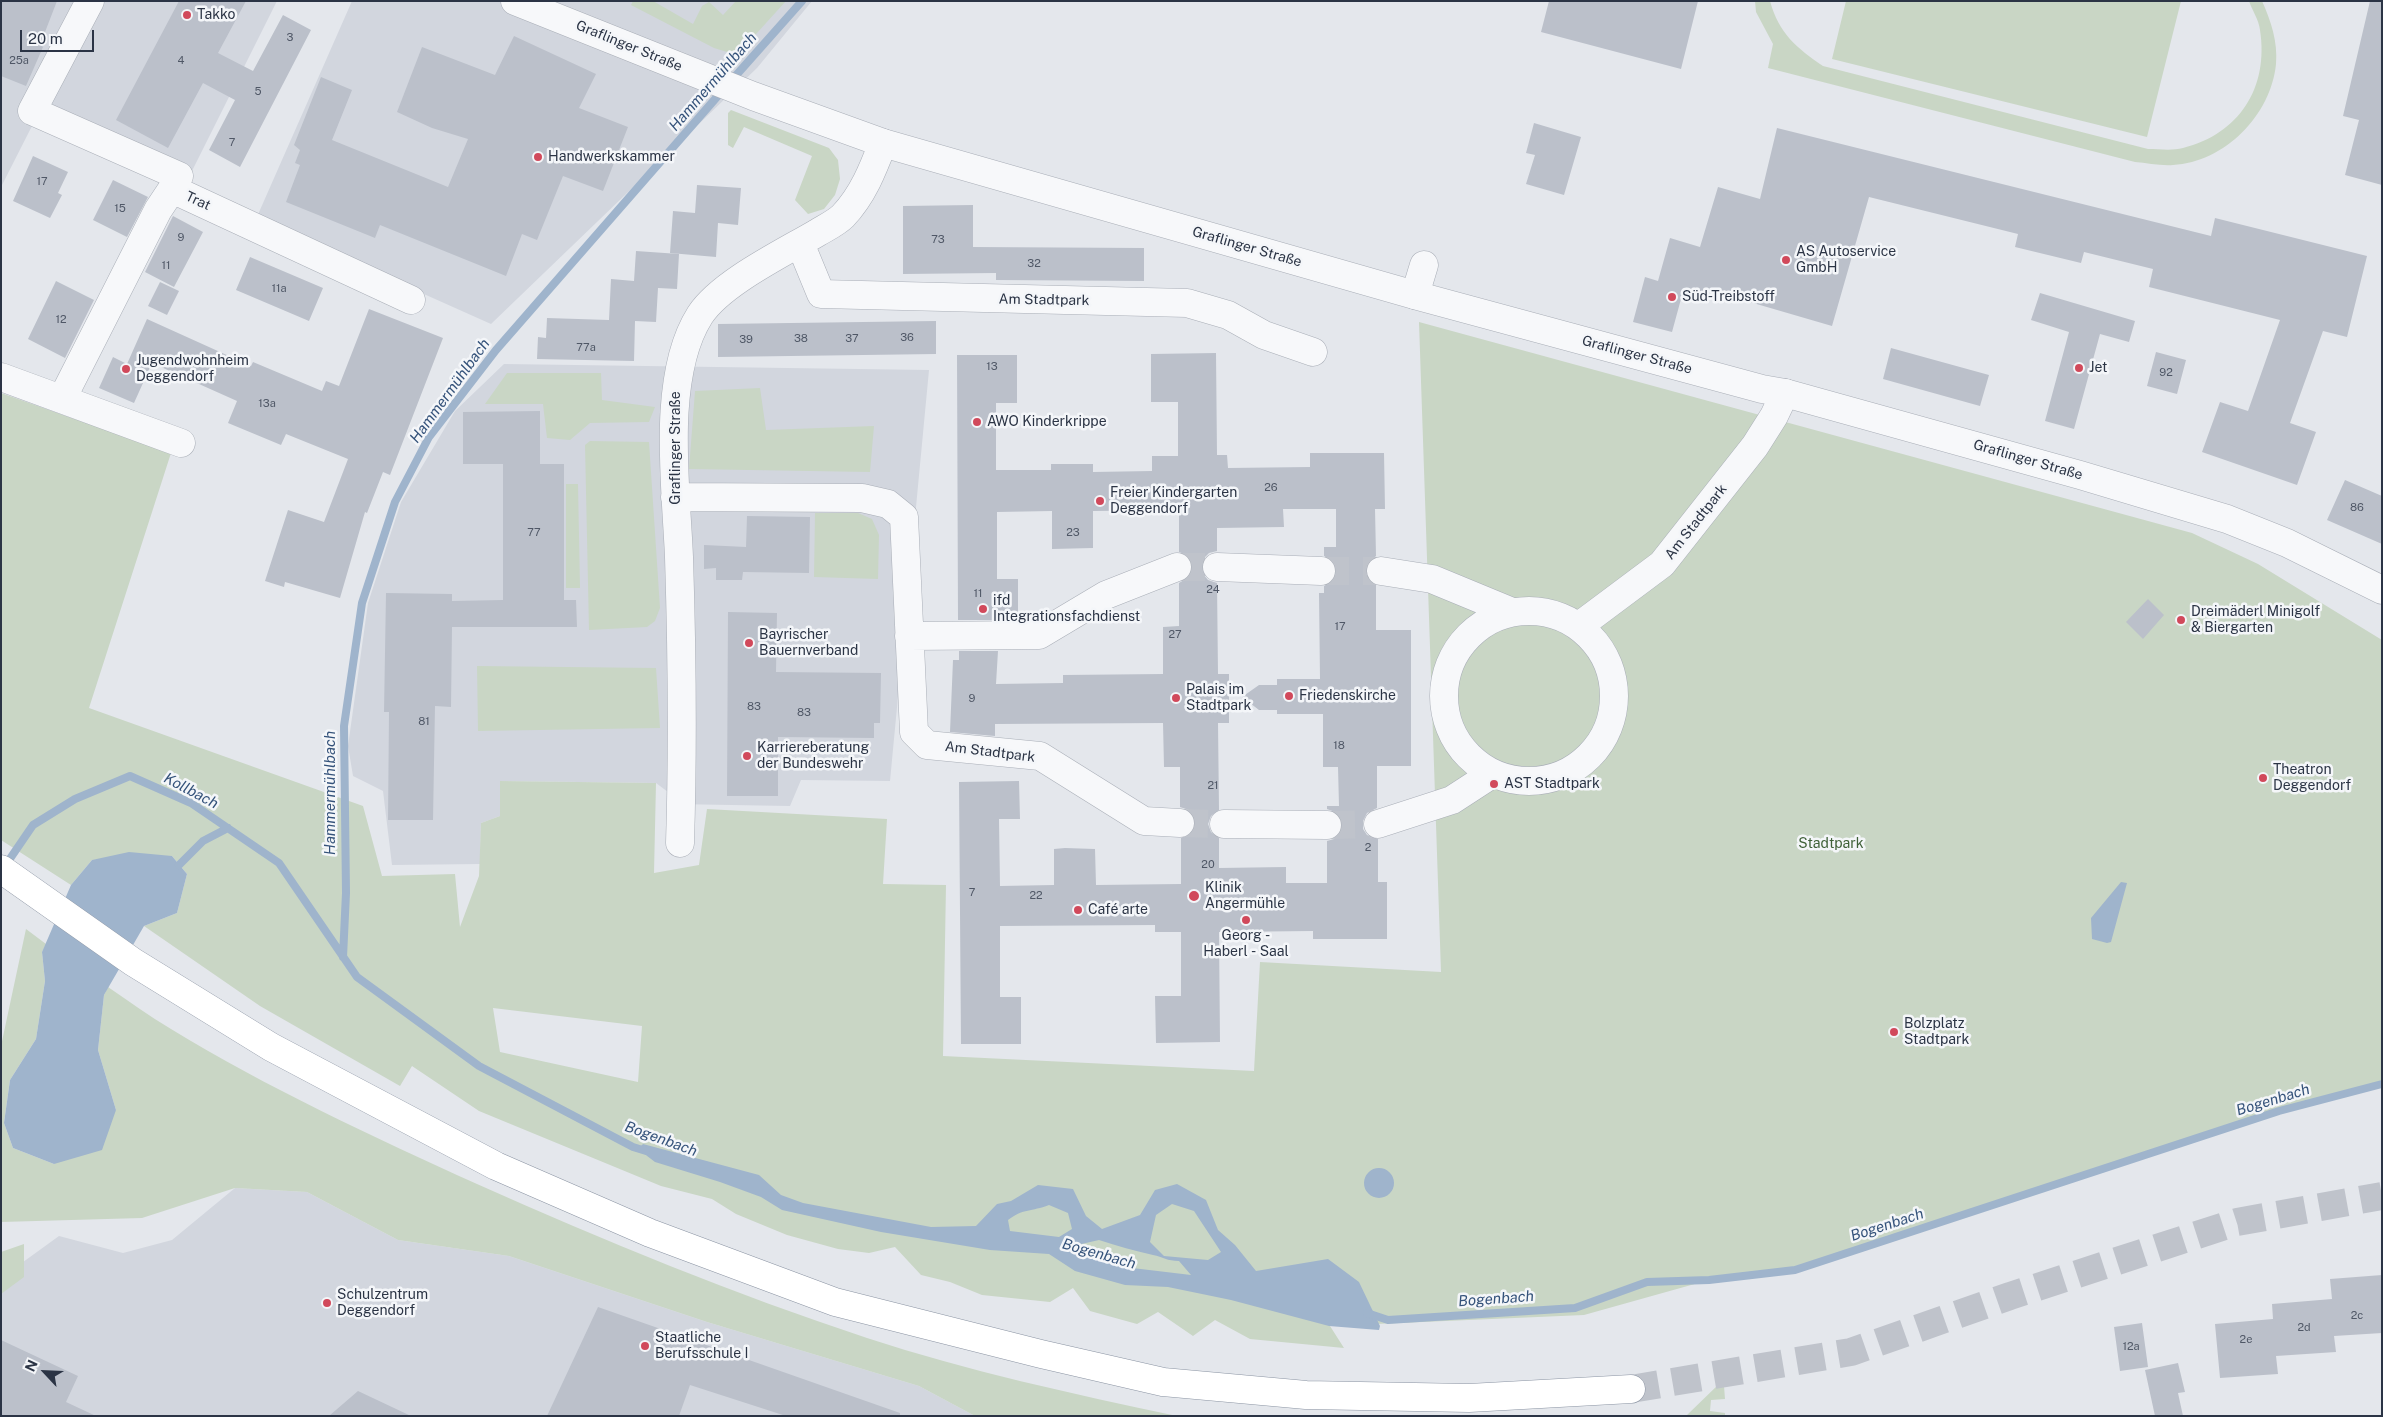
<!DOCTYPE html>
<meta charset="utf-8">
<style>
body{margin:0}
#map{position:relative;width:2383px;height:1417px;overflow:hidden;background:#e4e7ec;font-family:"Public Sans",sans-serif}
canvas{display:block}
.frame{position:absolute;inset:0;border:2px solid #2b3445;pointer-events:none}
.north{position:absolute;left:20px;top:1347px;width:50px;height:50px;-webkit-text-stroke:4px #f4f6f9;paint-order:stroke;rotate:295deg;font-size:14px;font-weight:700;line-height:20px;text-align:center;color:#2b3445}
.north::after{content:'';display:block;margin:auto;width:18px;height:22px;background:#2b3445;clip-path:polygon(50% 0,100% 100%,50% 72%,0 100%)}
.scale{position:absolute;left:20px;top:30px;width:74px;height:22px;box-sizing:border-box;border:2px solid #2b3445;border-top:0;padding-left:6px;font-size:15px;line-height:18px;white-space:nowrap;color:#2b3445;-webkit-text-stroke:4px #f4f6f9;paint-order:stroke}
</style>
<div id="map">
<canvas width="2383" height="1417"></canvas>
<div class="frame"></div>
<div class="north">N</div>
<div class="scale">20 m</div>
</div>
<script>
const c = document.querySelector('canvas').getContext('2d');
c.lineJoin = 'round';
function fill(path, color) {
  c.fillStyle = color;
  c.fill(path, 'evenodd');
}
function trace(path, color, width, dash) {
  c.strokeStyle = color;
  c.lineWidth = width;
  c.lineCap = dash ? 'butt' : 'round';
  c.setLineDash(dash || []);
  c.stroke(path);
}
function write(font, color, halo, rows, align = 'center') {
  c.font = font + ' "Public Sans",sans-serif';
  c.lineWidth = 5;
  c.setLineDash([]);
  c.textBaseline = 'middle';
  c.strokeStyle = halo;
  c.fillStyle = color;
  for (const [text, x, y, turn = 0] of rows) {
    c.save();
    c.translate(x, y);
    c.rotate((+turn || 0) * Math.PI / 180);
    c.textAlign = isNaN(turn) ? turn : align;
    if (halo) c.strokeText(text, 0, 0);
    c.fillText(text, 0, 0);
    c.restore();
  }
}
const built = new Path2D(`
 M 1,1 L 277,1 L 183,189 L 33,124 L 1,187 Z
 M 352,1 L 812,1 L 757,68 L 491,324 L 256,219 Z
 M 504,364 L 929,370 L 890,781 L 801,780 L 790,806 L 673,804 L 668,792 L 656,783 L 501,781 L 500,816 L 481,823 L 480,864 L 392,865 L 383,791 L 353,776 L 348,746 L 368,603 L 401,502 L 455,411 Z
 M 235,1188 L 307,1192 L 398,1240 L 509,1256 L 707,1322 L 919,1386 L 975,1416 L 1,1416 L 1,1278 L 59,1236 L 123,1253 L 172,1240 Z`);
const green = new Path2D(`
 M 633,1 L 653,1 L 693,24 L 702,6 L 709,2 L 723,15 L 736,1 L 786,1 L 737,55 L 714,48 L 631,5 Z
 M 1755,1 L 1770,1 C 1779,34 1797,48 1823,66 L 2148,149 C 2159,149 2172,151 2183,148 C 2239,134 2269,88 2260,30 C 2259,20 2252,10 2249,1 L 2262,1 C 2271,21 2278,42 2276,64 C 2271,115 2225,162 2173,165 C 2161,166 2147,163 2135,162 L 1768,68 L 1773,44 L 1756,12 Z
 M 1846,1 L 2181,1 L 2147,137 L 1832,59 Z
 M 731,110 L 829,148 L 838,160 L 840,179 L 835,195 L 824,209 L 808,214 L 795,200 L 812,156 L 744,127 L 733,148 L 728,145 L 728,113 Z
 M 1419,322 L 2192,533 L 2258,564 L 2382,640 L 2382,1084 L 2279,1111 L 1795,1270 L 1709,1280 L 1584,1315 L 1330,1326 L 1344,1348 L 1250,1339 L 1215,1320 L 1193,1336 L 1158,1312 L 1137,1324 L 1090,1311 L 1073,1288 L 1050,1302 L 982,1295 L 950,1282 L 921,1275 L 895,1247 L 869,1253 L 838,1249 L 787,1235 L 736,1214 L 712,1199 L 661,1186 L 479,1111 L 412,1066 L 400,1086 L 260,1006 L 144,926 L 177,913 L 187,874 L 172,856 L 92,860 L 71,885 L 1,840 L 1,393 L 171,453 L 89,708 L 363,806 L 382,876 L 455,874 L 460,927 L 479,876 L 481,823 L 500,816 L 500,781 L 656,783 L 654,873 L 699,865 L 707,809 L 887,819 L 883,884 L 946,885 L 943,1056 L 1254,1071 L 1260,962 L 1441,972 ZM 493,1008 L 642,1026 L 638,1082 L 500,1052 Z
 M 507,373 L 601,373 L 602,400 L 655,407 L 649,422 L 590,423 L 570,440 L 547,438 L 543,404 L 485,404 Z
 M 760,388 L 766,430 L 874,426 L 870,472 L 689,469 L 695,391 Z
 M 590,441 L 649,442 L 660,608 L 655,621 L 647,627 L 589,630 L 585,445 Z
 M 566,484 L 578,484 L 580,588 L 566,588 Z
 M 815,513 L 858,513 L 872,519 L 879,535 L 878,579 L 814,577 Z
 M 477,666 L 656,668 L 660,728 L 478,731 Z
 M 26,929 L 46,944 L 42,952 L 45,981 L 36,1039 L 10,1080 L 4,1123 L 13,1148 L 54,1164 L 116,1110 L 98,1050 L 104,995 L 108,987 C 129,1001 149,1016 171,1029 C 268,1088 373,1137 477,1184 C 605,1241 734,1294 867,1338 C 968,1371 1073,1394 1177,1416 L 975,1416 L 919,1386 L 707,1322 L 509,1256 L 398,1240 L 307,1192 L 235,1188 L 142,1218 L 1,1222 L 1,1046 Z
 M 24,1244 L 24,1277 L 1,1294 L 1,1252 Z
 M 1720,1383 L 1724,1386 L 1725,1399 L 1711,1400 L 1710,1411 L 1725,1413 L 1725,1416 L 1686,1416 Z`);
const water = new Path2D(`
 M 129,852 L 172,856 L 187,874 L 177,913 L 144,926 L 104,995 L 98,1050 L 116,1110 L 102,1150 L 54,1164 L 13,1148 L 4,1123 L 10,1080 L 36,1039 L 45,981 L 42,952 L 71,885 L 92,860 Z
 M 2121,882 L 2127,883 L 2111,942 L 2107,943 L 2092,939 L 2091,918 Z
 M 643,1144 L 759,1175 L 781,1195 L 803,1203 L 931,1227 L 976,1226 L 997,1204 L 1011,1201 L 1038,1185 L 1073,1189 L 1086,1216 L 1102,1229 L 1140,1215 L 1155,1190 L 1177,1184 L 1206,1200 L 1218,1230 L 1235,1245 L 1256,1271 L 1328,1259 L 1359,1282 L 1380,1326 L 1379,1330 L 1329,1326 L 1231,1300 L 1168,1287 L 1125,1285 L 1075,1271 L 1049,1254 L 990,1250 L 881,1232 L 782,1210 L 761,1197 L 720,1182 L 655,1162 L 638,1149 ZM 1172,1204 L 1194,1211 L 1221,1252 L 1208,1260 L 1164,1256 L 1150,1242 L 1156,1215 ZM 1049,1205 L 1068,1213 L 1072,1229 L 1059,1237 L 1010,1231 L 1008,1220 C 1024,1208 1031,1212 1049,1205 ZM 1099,1240 C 1117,1246 1135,1251 1153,1255 C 1163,1257 1167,1261 1179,1261 L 1191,1275 L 1124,1267 L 1079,1250 L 1077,1245 Z
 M1364 1183a15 15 0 1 1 30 0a15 15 0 1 1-30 0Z`);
const stream = new Path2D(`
 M 731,81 L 802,1
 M 179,865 L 203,841 L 228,828
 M 5,866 L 33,825 L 75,799 L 130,776 L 191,803 L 279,863 L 357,977 L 479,1066 L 633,1147 L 646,1151
 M 343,957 L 346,893 L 344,726 L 362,603 L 395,502 L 429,437 L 496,350 L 723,90
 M 1367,1313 L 1388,1320 L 1575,1308 L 1647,1282 L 1709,1280 L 1795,1270 L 2279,1111 L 2382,1084`);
const building = new Path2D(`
 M 1,1 L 57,1 L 40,45 L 43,47 L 26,86 L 1,76 Z
 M 179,1 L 246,1 L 218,53 L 253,71 L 283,15 L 311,30 L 240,167 L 209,150 L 235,100 L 203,83 L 168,148 L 116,120 Z
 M 1549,1 L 1698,1 L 1681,69 L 1541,32 Z
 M 2370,1 L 2382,1 L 2382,185 L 2345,175 L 2359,120 L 2343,116 Z
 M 514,36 L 596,74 L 579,108 L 628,127 L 603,191 L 563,176 L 537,240 L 522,234 L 506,276 L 380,225 L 375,238 L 286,202 L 300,165 L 295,163 L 300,150 L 294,145 L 321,77 L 352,90 L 332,140 L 448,187 L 468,139 L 432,128 L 397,112 L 422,47 L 495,75 Z
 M 1534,123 L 1581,137 L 1564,195 L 1526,184 L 1535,155 L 1526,153 Z
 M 1777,128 L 2211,236 L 2215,218 L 2367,256 L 2347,337 L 2323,331 L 2290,423 L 2316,432 L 2297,485 L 2202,452 L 2220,402 L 2248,411 L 2280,320 L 2149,287 L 2153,269 L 2084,252 L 2081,263 L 2015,247 L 2018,234 L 1869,197 L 1832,326 L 1712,291 L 1710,295 L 1684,288 L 1672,332 L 1633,322 L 1645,277 L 1658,281 L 1670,238 L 1700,247 L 1718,187 L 1760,199 Z
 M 33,156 L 68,172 L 58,193 L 62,195 L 50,218 L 13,201 Z
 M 113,180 L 148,197 L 127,237 L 93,220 Z
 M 697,185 L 741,188 L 738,225 L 718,223 L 716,257 L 670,253 L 673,211 L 695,213 Z
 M 973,205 L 973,247 L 1144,248 L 1144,281 L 996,280 L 996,273 L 903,274 L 903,206 Z
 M 173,216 L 203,232 L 174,287 L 145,272 Z
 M 636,251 L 679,254 L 677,289 L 658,288 L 656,322 L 635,321 L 634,361 L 537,359 L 538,337 L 546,338 L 547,318 L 609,320 L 611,279 L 634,281 Z
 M 250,257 L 323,288 L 309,321 L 236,290 Z
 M 56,281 L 94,300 L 65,358 L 28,339 Z
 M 160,282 L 179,291 L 167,315 L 148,306 Z
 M 2040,293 L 2135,321 L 2129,342 L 2100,334 L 2074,429 L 2045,421 L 2069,332 L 2031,320 Z
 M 369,309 L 443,338 L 390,475 L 383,472 L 367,513 L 365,512 L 340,598 L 285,582 L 284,587 L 265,581 L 288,510 L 324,522 L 348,459 L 286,434 L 281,445 L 228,423 L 237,401 L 152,363 L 134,403 L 99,388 L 113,357 L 127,364 L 147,319 L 251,366 L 253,362 L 322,391 L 326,381 L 339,386 Z
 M 936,321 L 936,354 L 718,357 L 718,324 Z
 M 1891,348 L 1989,375 L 1980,406 L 1883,379 Z
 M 2156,352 L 2186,360 L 2177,394 L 2147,386 Z
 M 1216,353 L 1217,455 L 1227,455 L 1228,468 L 1310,467 L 1310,453 L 1384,453 L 1385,509 L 1375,509 L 1376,556 L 1369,562 L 1366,569 L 1366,576 L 1376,585 L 1376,630 L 1411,630 L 1411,766 L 1377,766 L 1377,808 L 1367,813 L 1363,821 L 1363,829 L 1367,835 L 1378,839 L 1378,882 L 1387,882 L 1387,939 L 1313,939 L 1313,931 L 1219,932 L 1220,1042 L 1156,1043 L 1155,996 L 1181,996 L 1181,932 L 1155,932 L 1155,925 L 1000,926 L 1000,997 L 1021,997 L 1021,1044 L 961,1044 L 959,782 L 1019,781 L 1020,819 L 999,819 L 1000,886 L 1054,885 L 1054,849 L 1065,848 L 1095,849 L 1096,885 L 1181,884 L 1181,838 L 1193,832 L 1196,823 L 1194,816 L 1189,810 L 1180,807 L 1180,767 L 1164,767 L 1163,723 L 995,724 L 995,736 L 950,732 L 953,660 L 959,660 L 959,651 L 998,651 L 996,684 L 1063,683 L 1063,675 L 1163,674 L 1163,627 L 1179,626 L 1179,583 L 1189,577 L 1192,569 L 1191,561 L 1187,555 L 1179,552 L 1179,510 L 1093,511 L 1093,548 L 1052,549 L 1052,511 L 997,512 L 997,579 L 1018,579 L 1018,620 L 958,620 L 957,355 L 1017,355 L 1017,403 L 996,403 L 996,470 L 1051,470 L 1051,464 L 1093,464 L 1093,472 L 1152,471 L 1152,456 L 1178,456 L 1178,402 L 1151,402 L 1151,354 ZM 1283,509 L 1336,509 L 1336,547 L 1324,547 L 1324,556 L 1335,563 L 1337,572 L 1334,580 L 1324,586 L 1324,593 L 1319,593 L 1320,679 L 1277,679 L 1277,685 L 1259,685 L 1242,697 L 1259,710 L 1277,710 L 1277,714 L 1323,714 L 1323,767 L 1338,767 L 1339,806 L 1327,806 L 1327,809 L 1335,812 L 1340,817 L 1343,825 L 1340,833 L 1334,839 L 1327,841 L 1327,883 L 1286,883 L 1286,867 L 1219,868 L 1219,838 L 1211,832 L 1208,824 L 1211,816 L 1219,810 L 1218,723 L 1229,723 L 1229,674 L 1218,674 L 1217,583 L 1208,580 L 1203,574 L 1201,566 L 1204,558 L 1209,553 L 1217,551 L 1217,528 L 1284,527 Z
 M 540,411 L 540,464 L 564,464 L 564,600 L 576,600 L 577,627 L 452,627 L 451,707 L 435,706 L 433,820 L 388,820 L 389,712 L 384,712 L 386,593 L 452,594 L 452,601 L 503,600 L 503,464 L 463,464 L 463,412 Z
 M 2345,480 L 2382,496 L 2382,544 L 2327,520 Z
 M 747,516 L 810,517 L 809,573 L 743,572 L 742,580 L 716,580 L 716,568 L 704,569 L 704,545 L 746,547 Z
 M 2148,599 L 2164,615 L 2143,639 L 2126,622 Z
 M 728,612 L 777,613 L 776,672 L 881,673 L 880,723 L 874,723 L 874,738 L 778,737 L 778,796 L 727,796 Z
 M 2382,1275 L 2382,1333 L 2334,1336 L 2336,1352 L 2276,1356 L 2278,1374 L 2220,1378 L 2215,1324 L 2273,1319 L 2272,1304 L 2332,1299 L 2330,1279 Z
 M 598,1307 L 900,1413 L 900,1416 L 786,1416 L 690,1385 L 679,1416 L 547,1416 Z
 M 2142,1323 L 2148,1367 L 2120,1371 L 2114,1327 Z
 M 1,1340 L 78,1376 L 66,1402 L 96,1416 L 1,1416 Z
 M 2178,1363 L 2185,1392 L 2178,1393 L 2183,1416 L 2155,1416 L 2145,1370 Z
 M 358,1391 L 411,1416 L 329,1416 Z`);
const minorTunnel = new Path2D(`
 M 1177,567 L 1217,567
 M 1321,571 L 1381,571
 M 1180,823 L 1224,824
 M 1327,825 L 1378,824`);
const trunkTunnel = new Path2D(`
 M 1631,1389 L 1851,1352 L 2010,1296 L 2237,1222 L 2382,1196`);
const minor = new Path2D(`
 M 90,1 L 32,111 L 179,176
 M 800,243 L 821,294 L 1187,303 L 1228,315 L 1264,335 L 1313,352
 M 1415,295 L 1424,265
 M 1,377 L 181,443
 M 62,399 L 158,210 L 172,189 L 411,300
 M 675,497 L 862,498 L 888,504 L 904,517 L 914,732 L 927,745 L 1040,756 L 1144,821 L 1180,823
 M 1217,567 L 1321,571
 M 1381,571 L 1432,579 L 1512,612
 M1444 696a85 85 0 1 1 170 0a85 85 0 1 1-170 0Z
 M 1579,626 L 1662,564 L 1755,446 L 1774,416 L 1785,393
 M 909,636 L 1039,635 L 1106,595 L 1177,567
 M 1224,824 L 1327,825
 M 1378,824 L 1452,800 L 1492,774
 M 680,843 C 683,748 682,652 679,557 C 676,486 661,376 700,315 C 721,283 783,253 817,233 C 825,228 836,223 843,216 C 863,195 873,169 883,143`);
const tertiary = new Path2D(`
 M 515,1 L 753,96 L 883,143 L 1418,296 L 1762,389 L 1785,393 L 2080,475 L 2227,519 L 2287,543 L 2382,590`);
const trunk = new Path2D(`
 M 1,869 L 133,962 L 271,1047 L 496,1166 L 650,1233 L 835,1302 L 1041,1354 L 1163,1382 L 1306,1395 L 1469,1398 L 1631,1389`);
const markers = [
 [187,15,5,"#d1495b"],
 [538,157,5,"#d1495b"],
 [1786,260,5,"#d1495b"],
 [1672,297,5,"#d1495b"],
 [2079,368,5,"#d1495b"],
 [126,369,5,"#d1495b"],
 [977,422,5,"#d1495b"],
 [1100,501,5,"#d1495b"],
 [983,609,5,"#d1495b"],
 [2181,620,5,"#d1495b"],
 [749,643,5,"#d1495b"],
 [1289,696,5,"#d1495b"],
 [1176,698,5,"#d1495b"],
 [747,756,5,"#d1495b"],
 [2263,778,5,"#d1495b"],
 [1494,784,5,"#d1495b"],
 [1194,896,6,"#d1495b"],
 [1078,910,5,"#d1495b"],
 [1246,920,5,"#d1495b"],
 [1894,1032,5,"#d1495b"],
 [327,1303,5,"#d1495b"],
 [645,1346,5,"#d1495b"]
];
const numberNames = [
 ["3",290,38],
 ["25a",19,61],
 ["4",181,61],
 ["5",258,92],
 ["7",232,143],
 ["17",42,182],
 ["15",120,209],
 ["9",181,238],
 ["73",938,240],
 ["32",1034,264],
 ["11",166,266],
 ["11a",279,289],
 ["12",61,320],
 ["36",907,338],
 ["38",801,339],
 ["37",852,339],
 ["39",746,340],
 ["77a",586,348],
 ["13",992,367],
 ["92",2166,373],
 ["13a",267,404],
 ["26",1271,488],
 ["86",2357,508],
 ["77",534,533],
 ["23",1073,533],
 ["24",1213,590],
 ["11",978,594],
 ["17",1340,627],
 ["27",1175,635],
 ["9",972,699],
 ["83",754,707],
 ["83",804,713],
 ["81",424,722],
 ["18",1339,746],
 ["21",1213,786],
 ["2",1368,848],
 ["20",1208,865],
 ["7",972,893],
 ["22",1036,896],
 ["2c",2357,1316],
 ["2d",2304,1328],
 ["2e",2246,1340],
 ["12a",2131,1347]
];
const poiNames = [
 ["Takko",197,15],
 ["Handwerkskammer",548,157],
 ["AS Autoservice",1796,252],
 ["GmbH",1796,268],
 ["Süd-Treibstoff",1682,297],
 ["Jugendwohnheim",136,361],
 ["Deggendorf",136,377],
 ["Jet",2089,368],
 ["AWO Kinderkrippe",987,422],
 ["Freier Kindergarten",1110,493],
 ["Deggendorf",1110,509],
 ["ifd",993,601],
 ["Integrationsfachdienst",993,617],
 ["Dreimäderl Minigolf",2191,612],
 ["& Biergarten",2191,628],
 ["Bayrischer",759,635],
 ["Bauernverband",759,651],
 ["Palais im",1186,690],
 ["Stadtpark",1186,706],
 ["Friedenskirche",1299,696],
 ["Karriereberatung",757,748],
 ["der Bundeswehr",757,764],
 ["Theatron",2273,770],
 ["Deggendorf",2273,786],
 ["AST Stadtpark",1504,784],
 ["Klinik",1205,888],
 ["Angermühle",1205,904],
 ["Café arte",1088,910],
 ["Georg -",1246,936,"center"],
 ["Haberl - Saal",1246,952,"center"],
 ["Bolzplatz",1904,1024],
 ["Stadtpark",1904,1040],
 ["Schulzentrum",337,1295],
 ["Deggendorf",337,1311],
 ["Staatliche",655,1338],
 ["Berufsschule I",655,1354]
];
const streetNames = [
 ["Graflinger Straße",629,46,22],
 ["Trat",198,201,25],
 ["Graflinger Straße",1247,247,16],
 ["Am Stadtpark",1044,300,1],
 ["Graflinger Straße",1637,355,15],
 ["Graflinger Straße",676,448,-90],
 ["Graflinger Straße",2028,460,16],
 ["Am Stadtpark",1696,522,-52],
 ["Am Stadtpark",990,752,7]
];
const parkNames = [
 ["Stadtpark",1831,844]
];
const waterNames = [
 ["Hammermühlbach",713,82,-49],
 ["Hammermühlbach",450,391,-54],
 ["Kollbach",191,791,28],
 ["Hammermühlbach",330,793,-90],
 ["Bogenbach",2273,1100,-17],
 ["Bogenbach",661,1139,20],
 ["Bogenbach",1887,1225,-18],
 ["Bogenbach",1099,1254,16],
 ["Bogenbach",1496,1299,-4]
];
fill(built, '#d2d6de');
fill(green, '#c9d6c5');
fill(water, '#9fb4cc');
trace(stream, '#9fb4cc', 8);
fill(building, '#bbc0ca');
trace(minorTunnel, '#bfc3cb', 28, [28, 14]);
trace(trunkTunnel, '#bfc3cb', 28, [28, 14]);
trace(minor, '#a9aeb7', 29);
trace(tertiary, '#a9aeb7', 29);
trace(trunk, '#8b94a3', 29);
trace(minor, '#f7f8fa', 28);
trace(tertiary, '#f7f8fa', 28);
trace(trunk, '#fff', 28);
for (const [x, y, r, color] of markers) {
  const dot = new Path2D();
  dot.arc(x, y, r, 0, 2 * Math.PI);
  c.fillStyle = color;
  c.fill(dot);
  trace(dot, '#f4f6f9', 2);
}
write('11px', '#4f5766', null, numberNames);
write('14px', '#2b3445', '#f4f6f9', poiNames, 'left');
write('14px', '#2b3445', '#f4f6f9', streetNames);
write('14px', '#3f6138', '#f4f6f9', parkNames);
write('italic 15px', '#34527a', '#f4f6f9', waterNames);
</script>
